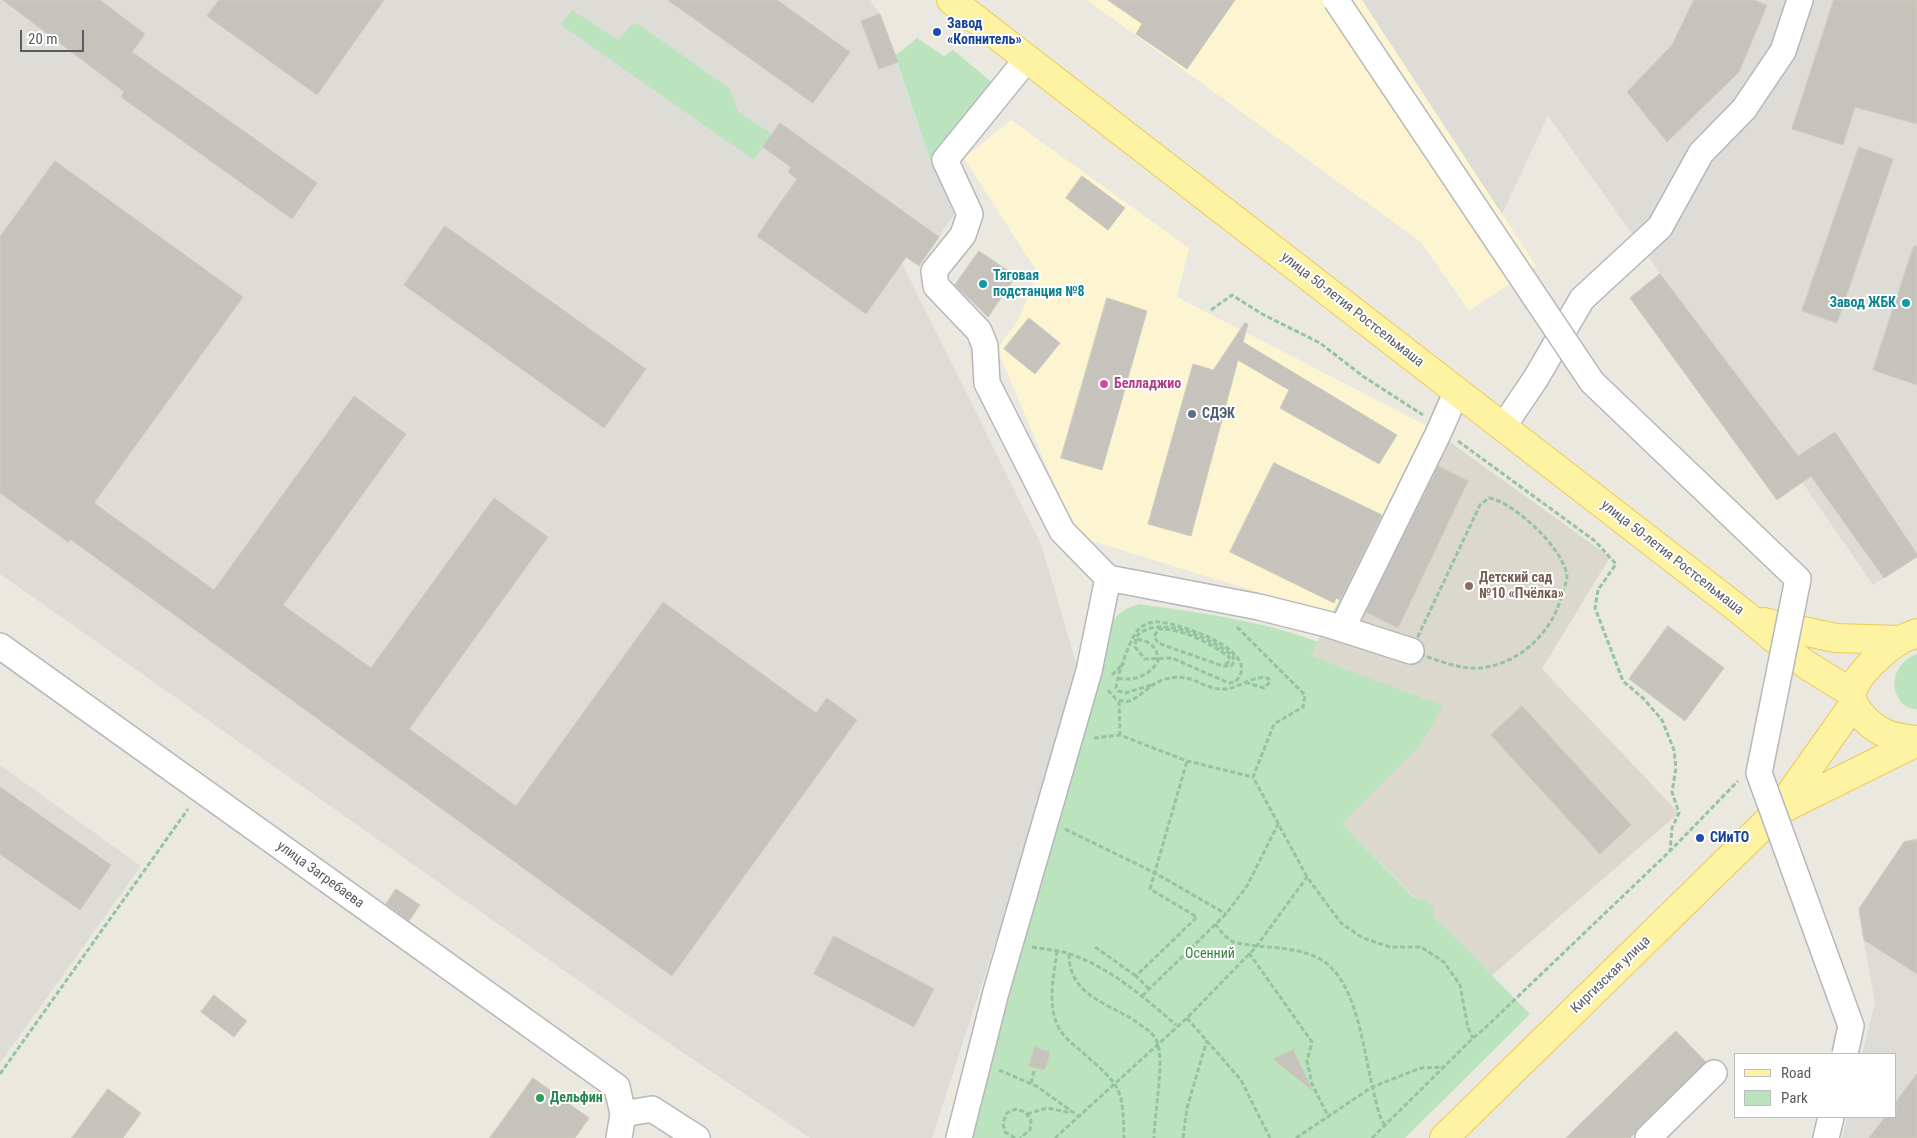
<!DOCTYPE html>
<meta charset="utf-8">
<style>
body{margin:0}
#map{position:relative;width:1917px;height:1138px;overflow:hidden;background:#ebe9df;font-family:"Roboto Condensed",sans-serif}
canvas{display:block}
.legend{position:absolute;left:1734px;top:1053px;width:162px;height:65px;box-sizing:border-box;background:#fff;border:1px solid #bcbdbf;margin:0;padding:6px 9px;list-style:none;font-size:15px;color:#585b60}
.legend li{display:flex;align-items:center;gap:10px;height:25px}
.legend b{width:25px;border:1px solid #bcbdbf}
.scale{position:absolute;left:20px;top:30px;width:64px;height:22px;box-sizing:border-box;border:2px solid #585b60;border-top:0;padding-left:6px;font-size:15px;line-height:18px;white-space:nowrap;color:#585b60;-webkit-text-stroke:4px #fff;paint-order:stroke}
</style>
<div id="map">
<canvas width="1917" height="1138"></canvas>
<ul class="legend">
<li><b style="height:6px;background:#fdf3a2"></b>Road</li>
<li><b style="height:14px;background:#bbe3bd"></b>Park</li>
</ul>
<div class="scale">20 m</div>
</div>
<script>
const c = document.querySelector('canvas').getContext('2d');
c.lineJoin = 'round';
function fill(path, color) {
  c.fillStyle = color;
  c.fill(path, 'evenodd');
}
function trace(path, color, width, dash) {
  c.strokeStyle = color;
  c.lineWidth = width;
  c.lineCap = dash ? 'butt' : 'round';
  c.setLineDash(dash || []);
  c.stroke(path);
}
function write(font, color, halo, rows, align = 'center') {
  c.font = font + ' "Roboto Condensed",sans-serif';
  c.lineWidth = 4;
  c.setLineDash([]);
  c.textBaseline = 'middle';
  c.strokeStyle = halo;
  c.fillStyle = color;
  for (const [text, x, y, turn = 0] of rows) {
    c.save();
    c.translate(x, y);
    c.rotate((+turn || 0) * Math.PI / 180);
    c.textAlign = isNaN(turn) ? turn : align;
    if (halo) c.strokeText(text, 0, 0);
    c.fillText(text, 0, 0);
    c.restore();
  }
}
const commercial = new Path2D(`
 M 1087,0 L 1362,0 L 1536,266 L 1469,311 L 1421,242 Z
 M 1011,120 L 1189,248 L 1177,297 L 1429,427 L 1332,615 L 1076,536 L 1001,358 L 995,352 L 1018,320 L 1038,273 L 964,158 Z`);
const industrial = new Path2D(`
 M 0,0 L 870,0 L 880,14 L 931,162 L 954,214 L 919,266 L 906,257 L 902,263 L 1041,544 L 1081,679 L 932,1138 L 810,1138 L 626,1014 L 0,574 Z
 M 1362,0 L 1917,0 L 1917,557 L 1873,585 L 1802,482 L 1777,500 L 1630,298 L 1660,273 L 1548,116 L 1502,214 Z
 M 0,765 L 141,866 L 0,1063 Z
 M 1917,838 L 1917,1138 L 1842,1138 L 1847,1117 L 1896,1117 L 1896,1054 L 1862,1054 L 1875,1003 L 1858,909 L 1904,841 Z`);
const education = new Path2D(`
 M 1429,427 L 1610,557 L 1542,669 L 1679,813 L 1491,976 L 1433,916 L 1425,899 L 1415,898 L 1342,824 L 1419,747 L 1310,656 Z`);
const green = new Path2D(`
 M 572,10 L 618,40 L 621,38 L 631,25 L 638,24 L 730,89 L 738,112 L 772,134 L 754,160 L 561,25 Z
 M 917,38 L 944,56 L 953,50 L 995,85 L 931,162 L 895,56 Z
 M 1139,604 C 1200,613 1260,620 1318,642 L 1311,656 L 1443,706 L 1419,747 L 1342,824 L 1414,898 L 1425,899 L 1433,907 L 1433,916 L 1530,1014 L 1405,1138 L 969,1138 L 1106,631 C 1115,616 1122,609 1139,604 Z
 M 1917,654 L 1917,710 C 1913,709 1906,707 1903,704 C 1886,687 1896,661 1917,654 Z`);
const building = new Path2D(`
 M 3,0 L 100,0 L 145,34 L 132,52 L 317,183 L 292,219 L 121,97 L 124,92 Z
 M 219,0 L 384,0 L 317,95 L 207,16 Z
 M 668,0 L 777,0 L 850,52 L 813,103 Z
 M 1108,0 L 1235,0 L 1187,69 L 1136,34 L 1142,24 Z
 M 1694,0 L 1754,0 L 1767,5 L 1739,72 L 1667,142 L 1627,92 L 1672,45 Z
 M 1834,0 L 1917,0 L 1917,124 L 1855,107 L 1843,145 L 1792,129 Z
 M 880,14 L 898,62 L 879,69 L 861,21 Z
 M 780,123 L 939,237 L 919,266 L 906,257 L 866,314 L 757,236 L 797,179 L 788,172 L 791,167 L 763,147 Z
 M 1859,147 L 1893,159 L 1837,323 L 1802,311 Z
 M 55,161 L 243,297 L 94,503 L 214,590 L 354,396 L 406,434 L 283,605 L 371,668 L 494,498 L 548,537 L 409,729 L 516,806 L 663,602 L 816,713 L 827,698 L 857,720 L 672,976 L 70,539 L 68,542 L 0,493 L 0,237 Z
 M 1082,176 L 1125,208 L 1108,230 L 1066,198 Z
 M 445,226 L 646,369 L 604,428 L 404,285 Z
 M 1914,246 L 1917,247 L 1917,385 L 1873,370 Z
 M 979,251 L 1016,276 L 988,317 L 955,285 Z
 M 1660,274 L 1798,456 L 1835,432 L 1917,554 L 1917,557 L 1884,578 L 1811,476 L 1777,500 L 1630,298 Z
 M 1107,298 L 1147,311 L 1102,470 L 1061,458 Z
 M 1029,318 L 1060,343 L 1035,374 L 1004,349 Z
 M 1245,323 L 1248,324 L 1243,342 L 1397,435 L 1379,464 L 1280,408 L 1289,390 L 1238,360 L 1191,536 L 1148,524 L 1193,364 L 1213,370 Z
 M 1274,463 L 1382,515 L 1340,600 L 1336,598 L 1334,603 L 1230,552 Z
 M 1438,466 L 1468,481 L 1398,628 L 1366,612 Z
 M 1668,626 L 1724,668 L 1685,721 L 1629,679 Z
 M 1522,706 L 1631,825 L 1600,854 L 1491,735 Z
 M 0,787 L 111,865 L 80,910 L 0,854 Z
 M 1917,840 L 1917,974 L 1864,940 L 1859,909 L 1904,842 Z
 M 396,889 L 420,905 L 409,921 L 386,904 Z
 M 834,936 L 934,989 L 914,1027 L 814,974 Z
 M 214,995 L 247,1021 L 234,1037 L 201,1012 Z
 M 1676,1031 L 1706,1062 L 1630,1138 L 1566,1138 Z
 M 1035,1047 L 1050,1052 L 1045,1070 L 1029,1066 Z
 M 1293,1050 L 1313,1091 L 1273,1059 Z
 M 1917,1074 L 1917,1138 L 1869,1138 L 1885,1117 L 1896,1117 L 1896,1102 Z
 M 533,1078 L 589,1118 L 575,1138 L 490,1138 Z
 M 108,1089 L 141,1113 L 123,1138 L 72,1138 Z`);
const path = new Path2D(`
 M 1211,310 L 1232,295 L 1262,314 L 1320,343 L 1364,377 L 1423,415
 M 1458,441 L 1595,541 L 1616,564 L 1598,590 L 1595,608 L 1623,681 L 1644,699 L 1662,720 L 1674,750 L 1676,768 L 1672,792 L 1679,813 L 1672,828 L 1670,851
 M 1489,498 C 1514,502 1564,549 1567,576 C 1567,581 1564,589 1562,594 C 1553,632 1520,664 1480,668 C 1457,670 1433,658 1411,651 L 1480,505 Z
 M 1237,627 L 1305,695 L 1303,707 L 1274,724 L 1253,777 L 1307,877 L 1341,923 L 1363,938 L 1390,947 L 1421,947 L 1444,962 L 1460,985 L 1468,1028 L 1473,1038
 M 1112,675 L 1124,663
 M 1118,678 C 1134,682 1150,675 1158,661 C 1158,647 1149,640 1135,639
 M 1151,685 L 1125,693 L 1118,691 L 1116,687 C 1118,674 1131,634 1141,627 C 1146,624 1153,621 1159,622 C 1179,623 1266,652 1235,682 L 1229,683 L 1172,658 L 1145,659 L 1135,647 L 1136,637 C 1158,612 1212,639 1233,656 L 1234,662 L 1231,666 L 1223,666 L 1183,652 L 1158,643 L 1154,636 L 1159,629 C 1181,628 1212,644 1229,657 L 1230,661 L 1223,666
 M 1108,690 L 1116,699 L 1126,702 C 1140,699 1149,684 1163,680 C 1192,670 1202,690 1223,689 C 1239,689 1252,675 1268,678 L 1270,682 L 1264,688 L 1244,682
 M 1119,701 L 1120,735
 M 1094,738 L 1120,735 L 1187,761 L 1253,777
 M 1065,829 L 1155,873 L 1226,914
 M 1215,924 L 1224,935 L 1233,942 C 1260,949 1290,945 1316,957 C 1359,976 1363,1055 1375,1097 C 1377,1106 1379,1118 1385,1125
 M 1032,947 C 1044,949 1056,950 1067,953 C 1108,966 1144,997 1176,1025
 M 1095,947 L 1136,976
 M 1057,951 C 1054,974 1047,1005 1058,1026 C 1063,1037 1073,1044 1081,1051 C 1120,1086 1123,1085 1124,1138
 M 1249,953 L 1312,1042 L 1307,1061 L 1312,1084 L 1329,1118
 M 1069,954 C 1069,997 1110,1003 1138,1023 C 1146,1029 1153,1032 1157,1042 C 1165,1060 1154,1116 1154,1138
 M 1149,989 L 1136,976 L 1197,917 L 1150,889 L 1187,761
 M 1142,996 L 1226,914 L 1247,886 L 1278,824
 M 1187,1018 L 1241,1080 L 1270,1138
 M 999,1070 L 1038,1087 L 1078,1116
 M 0,1074 L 188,809
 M 1031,1083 L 1034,1071
 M 1027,1114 L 1047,1108 L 1067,1112 L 1070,1109
 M 1015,1138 L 1005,1132 L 1003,1123 L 1007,1113 L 1016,1109 L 1025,1112 L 1031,1120 L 1030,1130 L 1020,1138
 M 1055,1138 L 1187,1018 L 1256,947 L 1307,877
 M 1183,1138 L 1187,1108 L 1207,1040
 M 1296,1138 L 1372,1087 L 1421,1068 L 1443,1067
 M 1372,1138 L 1473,1038 L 1485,1028 L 1670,851 L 1738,781`);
const minor = new Path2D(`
 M 1503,427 L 1536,378 L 1582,299 L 1660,227 L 1701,153 L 1744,109 L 1783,51 L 1800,0
 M 1108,578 L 1259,607 L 1327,624 L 1411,651
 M 1342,629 L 1438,434 L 1457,391
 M 0,646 L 617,1087 L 623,1114 L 619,1138
 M 623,1114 L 652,1109 L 697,1138
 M 959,1138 L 996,992 L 1089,671 L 1108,578 L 1062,531 L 987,383 L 985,346 L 979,331 L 936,286 L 934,271 L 963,235 L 970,214 L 945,160 L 1027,59
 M 1648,1138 L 1714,1073
 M 1826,1138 L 1831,1117`);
const major = new Path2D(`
 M 951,0 L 1742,612 L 1805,664 L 1852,693
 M 1763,622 L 1835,638 L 1900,640
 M 1917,633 C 1911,636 1904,637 1899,641 C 1885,649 1852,678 1852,695 C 1852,710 1873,729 1887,734 C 1896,738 1907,739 1917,740
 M 1782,809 L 1917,742
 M 1444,1138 L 1778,811 L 1853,705`);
const minorBridge = new Path2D(`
 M 1336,0 L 1592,382 L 1798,579 L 1759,773 L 1851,1026 L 1845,1054`);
const markers = [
 [937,32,5,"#1a4fb4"],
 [983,284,5,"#0f9aa8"],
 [1906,303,5,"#0f9aa8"],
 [1104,384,5,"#d1479c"],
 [1192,414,5,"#5c6f8a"],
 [1469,586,5,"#8d6e63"],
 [1700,838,5,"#1a4fb4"],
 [540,1098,5,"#2e9e5b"]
];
const transitNames = [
 ["Завод",947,24],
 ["«Копнитель»",947,40],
 ["СИиТО",1710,838]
];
const cultureNames = [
 ["Тяговая",993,276],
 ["подстанция №8",993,292],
 ["Завод ЖБК",1896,303,"right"]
];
const streetNames = [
 ["улица 50-летия Ростсельмаша",1352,310,38],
 ["улица 50-летия Ростсельмаша",1672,558,38],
 ["улица Загребаева",320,875,36],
 ["Киргизская улица",1611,975,-44]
];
const hotelNames = [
 ["Белладжио",1114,384]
];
const serviceNames = [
 ["СДЭК",1202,414]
];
const educationNames = [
 ["Детский сад",1479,578],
 ["№10 «Пчёлка»",1479,594]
];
const parkNames = [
 ["Осенний",1210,954]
];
const leisureNames = [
 ["Дельфин",550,1098]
];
fill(commercial, '#fdf5d2');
fill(industrial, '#dedcd7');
fill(education, '#dbd8cd');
fill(green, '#bbe3bd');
fill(building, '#c6c3bc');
trace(building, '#cfcbbe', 1);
trace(minor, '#b5b7bc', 28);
trace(major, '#eeca55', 30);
trace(path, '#95c3a4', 3, [5, 2.5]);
trace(minor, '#fff', 25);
trace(major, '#fdf3a2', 28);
trace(minorBridge, '#b5b7bc', 28, []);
trace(minorBridge, '#fff', 25);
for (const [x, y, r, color] of markers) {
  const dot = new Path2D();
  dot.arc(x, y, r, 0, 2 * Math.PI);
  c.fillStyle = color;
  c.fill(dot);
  trace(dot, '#fff', 2);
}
write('bold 14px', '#164399', '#fff', transitNames, 'left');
write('bold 14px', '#0d838f', '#fff', cultureNames, 'left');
write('14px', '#585b60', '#fff', streetNames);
write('bold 14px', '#b23c85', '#fff', hotelNames, 'left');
write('bold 14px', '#4e5e75', '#fff', serviceNames, 'left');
write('bold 14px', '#785e54', '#fff', educationNames, 'left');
write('14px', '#35823d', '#fff', parkNames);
write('bold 14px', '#27864d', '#fff', leisureNames, 'left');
</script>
